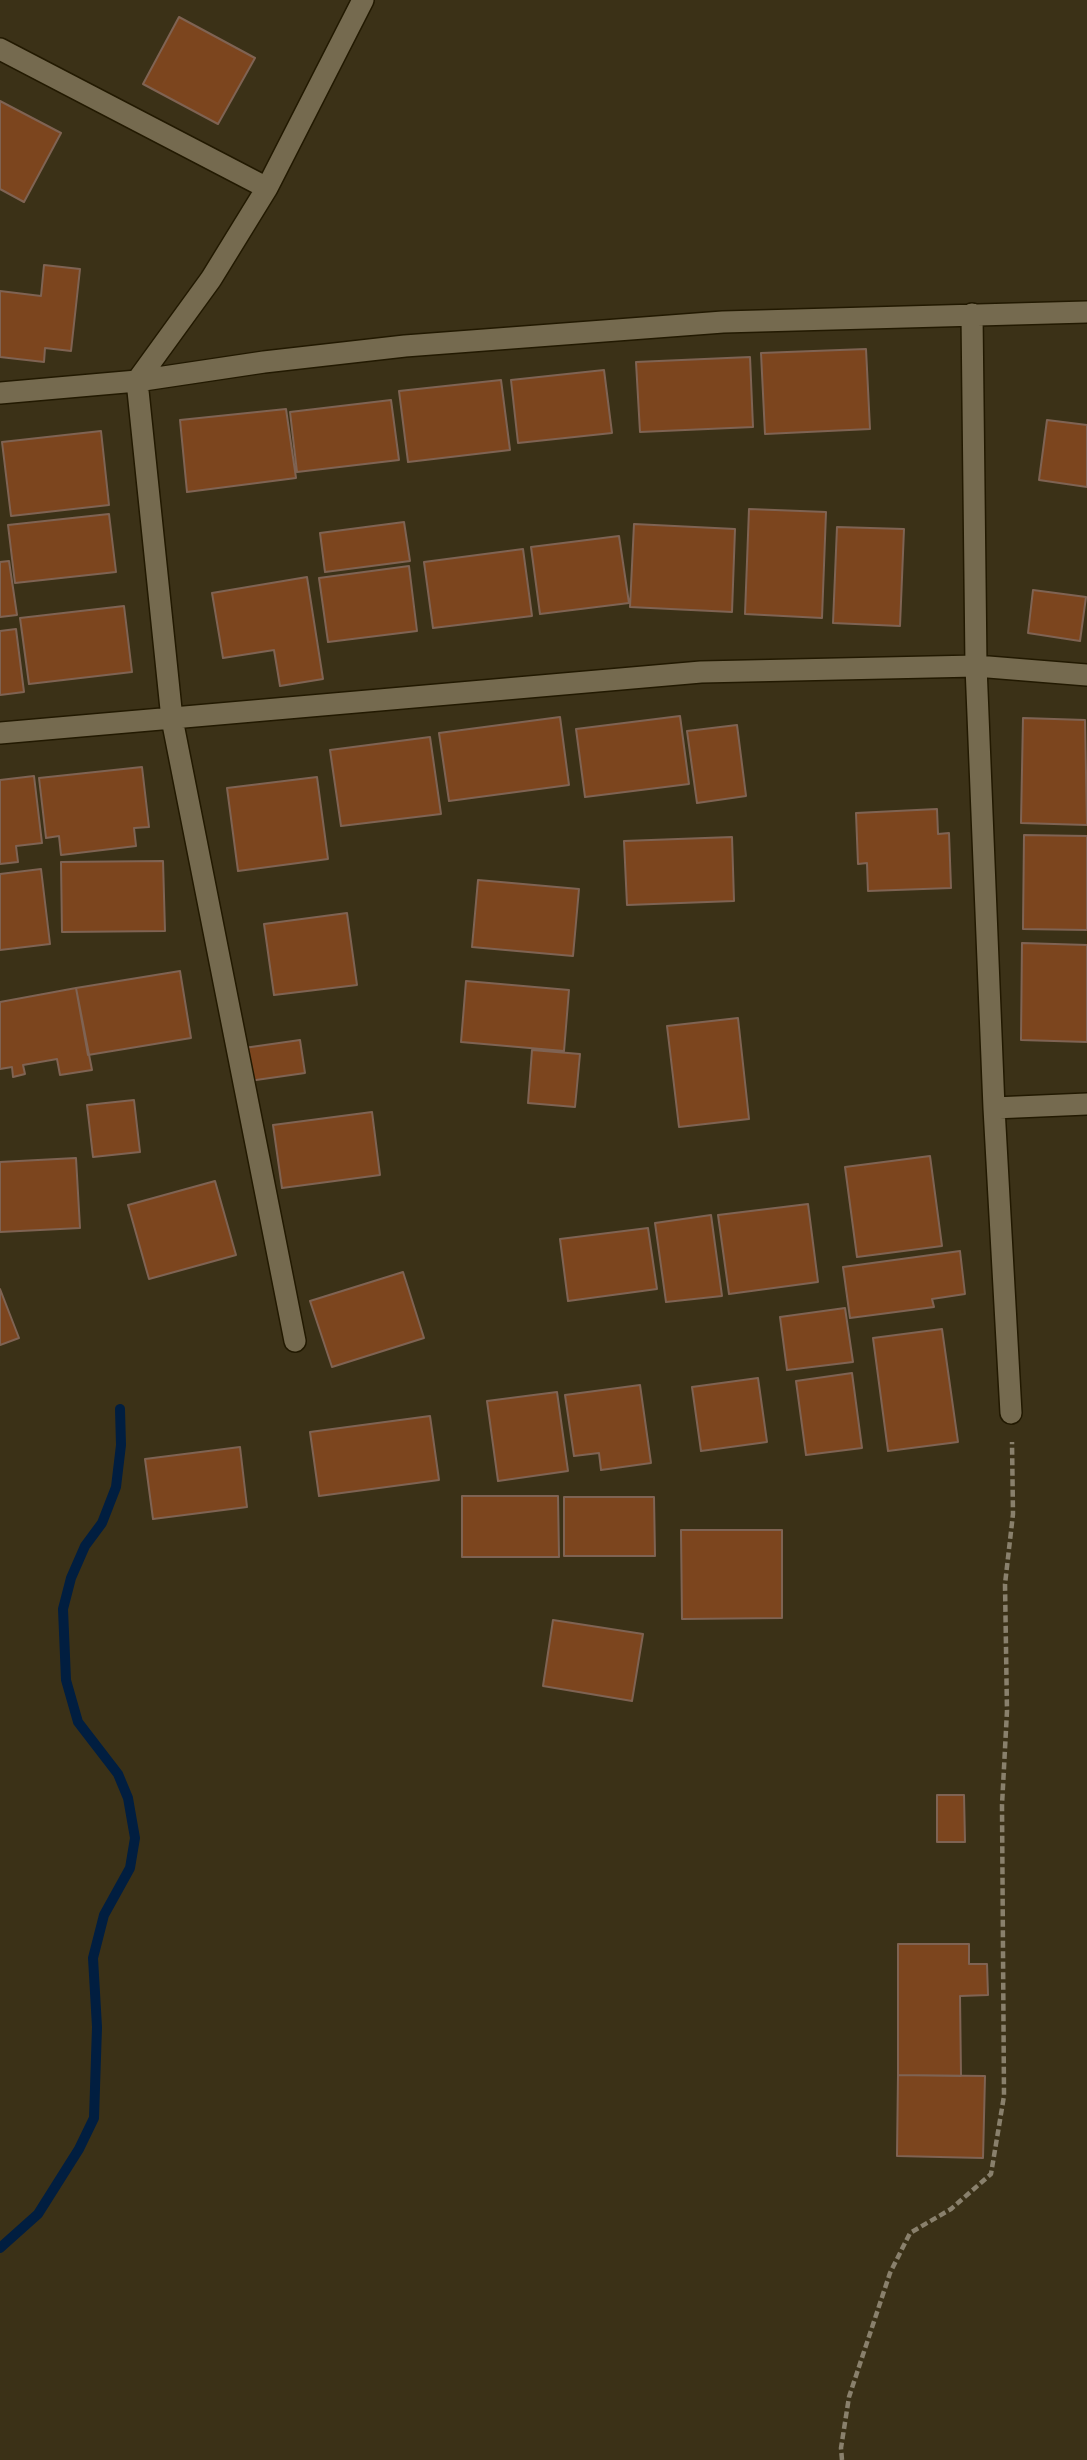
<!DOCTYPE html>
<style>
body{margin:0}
canvas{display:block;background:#3b3117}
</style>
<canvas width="1087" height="2460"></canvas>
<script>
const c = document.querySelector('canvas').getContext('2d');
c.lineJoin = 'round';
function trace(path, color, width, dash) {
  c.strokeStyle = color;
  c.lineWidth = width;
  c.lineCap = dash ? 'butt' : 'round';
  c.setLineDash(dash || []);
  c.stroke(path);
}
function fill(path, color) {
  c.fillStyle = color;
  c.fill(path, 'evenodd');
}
const stream = new Path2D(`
 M 0,2248 L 38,2214 L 79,2149 L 94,2118 L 97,2027 L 93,1958 L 104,1915 L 130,1868 L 135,1838 L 128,1798 L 118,1774 L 78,1722 L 66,1680 L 63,1609 L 71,1578 L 85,1546 L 102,1523 L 116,1487 L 121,1445 L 120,1409`);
const building = new Path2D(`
 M 179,17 L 255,58 L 218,124 L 143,84 Z
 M 0,101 L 61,133 L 24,202 L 0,189 Z
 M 44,265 L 80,269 L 71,351 L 45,348 L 44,362 L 0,357 L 0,291 L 41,296 Z
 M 866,349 L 870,429 L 765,434 L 761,353 Z
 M 750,357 L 753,427 L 640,432 L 636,362 Z
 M 604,370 L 612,433 L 518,443 L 511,380 Z
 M 501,380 L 510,450 L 408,462 L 399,391 Z
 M 391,400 L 399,460 L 297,472 L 290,412 Z
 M 286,409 L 296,478 L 187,492 L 180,420 Z
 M 1047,420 L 1087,425 L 1087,487 L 1039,480 Z
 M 101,431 L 109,505 L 11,516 L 2,442 Z
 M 749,509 L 826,512 L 822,618 L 745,614 Z
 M 109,514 L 116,572 L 15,583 L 8,525 Z
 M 404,522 L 410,561 L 325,572 L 320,533 Z
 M 634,524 L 735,529 L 732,612 L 630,607 Z
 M 837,527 L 904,529 L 900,626 L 833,623 Z
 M 619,536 L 629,603 L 540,614 L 531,547 Z
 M 523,549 L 532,616 L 433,628 L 424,562 Z
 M 9,561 L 17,615 L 0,617 L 0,562 Z
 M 409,566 L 417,631 L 328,642 L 319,578 Z
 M 307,577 L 323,679 L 280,686 L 274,650 L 223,658 L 212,593 Z
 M 1033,590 L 1086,597 L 1080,641 L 1028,633 Z
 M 124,606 L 132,672 L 29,684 L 20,618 Z
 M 16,629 L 24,692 L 0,695 L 0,631 Z
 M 680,716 L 689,784 L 585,797 L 576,729 Z
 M 560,717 L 569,785 L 449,801 L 439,733 Z
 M 1023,718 L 1085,720 L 1087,825 L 1021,823 Z
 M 737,725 L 746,796 L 697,803 L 687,731 Z
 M 430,737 L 441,814 L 341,826 L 330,750 Z
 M 142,767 L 149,827 L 134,828 L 136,846 L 61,855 L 59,836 L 46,838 L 39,778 Z
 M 34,776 L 42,843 L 16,846 L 18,862 L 0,864 L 0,780 Z
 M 317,777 L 328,859 L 238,871 L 227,788 Z
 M 937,809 L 938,834 L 949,833 L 951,888 L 868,891 L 867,863 L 858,864 L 856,813 Z
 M 1024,835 L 1087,836 L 1087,930 L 1023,929 Z
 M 732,837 L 734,901 L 627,905 L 624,841 Z
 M 163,861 L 165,931 L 62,932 L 61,862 Z
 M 41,869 L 50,944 L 0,950 L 0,874 Z
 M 478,880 L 579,889 L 573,956 L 472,947 Z
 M 347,913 L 357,985 L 274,995 L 264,924 Z
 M 1022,943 L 1087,945 L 1087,1042 L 1021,1040 Z
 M 180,971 L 191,1038 L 88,1055 L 76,988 Z
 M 466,981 L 569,990 L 564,1051 L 461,1042 Z
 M 76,988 L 92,1070 L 60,1075 L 57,1059 L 23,1065 L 25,1074 L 13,1077 L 12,1067 L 0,1069 L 0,1002 Z
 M 738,1018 L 749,1119 L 679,1127 L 667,1026 Z
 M 300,1040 L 305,1073 L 249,1081 L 244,1048 Z
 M 532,1050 L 580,1054 L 575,1107 L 528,1103 Z
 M 134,1100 L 140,1152 L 93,1157 L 87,1105 Z
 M 372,1112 L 380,1175 L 282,1188 L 273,1125 Z
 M 930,1156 L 942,1246 L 857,1257 L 845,1167 Z
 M 76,1158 L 80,1228 L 0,1232 L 0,1162 Z
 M 215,1181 L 236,1255 L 149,1279 L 128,1205 Z
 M 808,1204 L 818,1282 L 729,1294 L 718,1215 Z
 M 711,1215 L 722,1296 L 666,1302 L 655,1223 Z
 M 648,1228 L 657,1289 L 568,1301 L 560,1239 Z
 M 960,1251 L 965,1294 L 932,1299 L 934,1307 L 850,1318 L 843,1267 Z
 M 403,1272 L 424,1338 L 332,1367 L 310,1301 Z
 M 0,1289 L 19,1338 L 0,1345 Z
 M 845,1308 L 853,1362 L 787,1370 L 780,1317 Z
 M 942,1329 L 958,1442 L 888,1451 L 873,1338 Z
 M 852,1373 L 862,1448 L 806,1455 L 796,1381 Z
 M 758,1378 L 767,1442 L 701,1451 L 692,1387 Z
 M 640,1385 L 651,1463 L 601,1470 L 599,1453 L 574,1456 L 565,1395 Z
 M 557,1392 L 568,1471 L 498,1481 L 487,1401 Z
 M 430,1416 L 439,1480 L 319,1496 L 310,1432 Z
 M 240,1447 L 247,1507 L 153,1519 L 145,1459 Z
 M 462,1496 L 558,1496 L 559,1557 L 462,1557 Z
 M 564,1497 L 654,1497 L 655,1556 L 564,1556 Z
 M 681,1530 L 782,1530 L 782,1618 L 682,1619 Z
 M 553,1620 L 643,1634 L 632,1701 L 543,1686 Z
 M 937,1795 L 964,1795 L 965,1842 L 937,1842 Z
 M 898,1944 L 969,1944 L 969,1964 L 987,1964 L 988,1995 L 960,1996 L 961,2076 L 898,2075 Z
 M 898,2075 L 985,2076 L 983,2158 L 897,2156 Z`);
const path = new Path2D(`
 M 842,2460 L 841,2448 L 849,2397 L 890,2273 L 910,2233 L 951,2209 L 991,2174 L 1004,2096 L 1002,1805 L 1007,1711 L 1005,1584 L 1013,1514 L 1012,1442`);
const street = new Path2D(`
 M 0,49 L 267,188
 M 972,314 L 976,666 L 994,1108 L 1011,1413
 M 0,393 L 137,381 L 264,362 L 405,346 L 723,322 L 1087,312
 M 0,733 L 701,672 L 976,666 L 1087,675
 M 994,1108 L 1087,1104
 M 295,1341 L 172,719 L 137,381 L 211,279 L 267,188 L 363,0`);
trace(stream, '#011e40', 10);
fill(building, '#7c451e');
trace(building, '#7f6353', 2);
trace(street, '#221901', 24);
trace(path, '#89806c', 4.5, [7, 3.5]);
trace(street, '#756a4f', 21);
</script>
